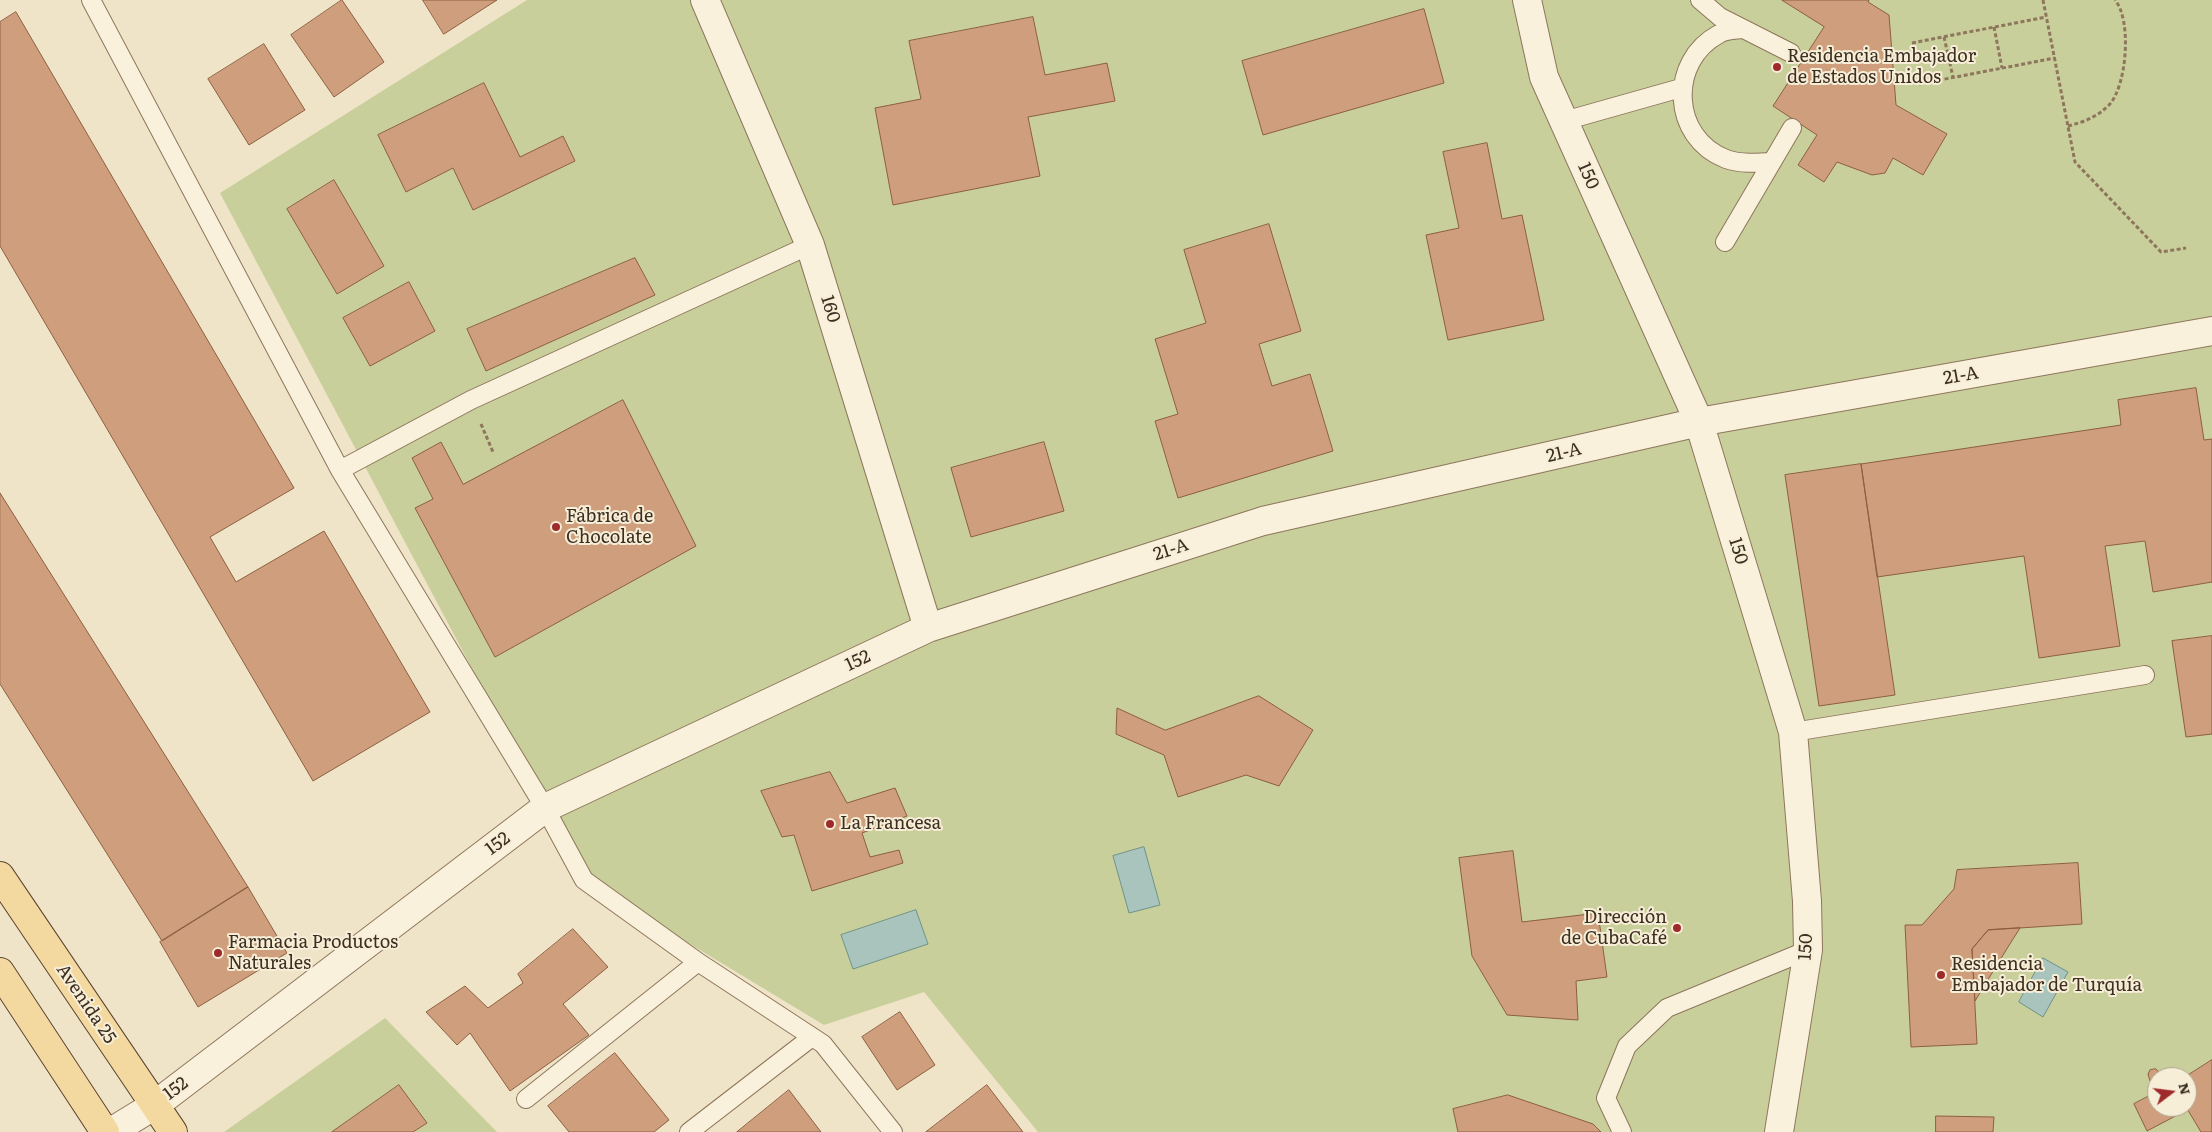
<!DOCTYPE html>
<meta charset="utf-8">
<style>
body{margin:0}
#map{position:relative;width:2212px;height:1132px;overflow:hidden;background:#f0e4c8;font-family:Literata,serif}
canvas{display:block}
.north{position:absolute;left:2147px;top:1067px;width:50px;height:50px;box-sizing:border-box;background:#f7eed8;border:1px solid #ada18e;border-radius:50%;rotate:75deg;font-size:14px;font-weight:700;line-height:20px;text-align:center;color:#3d2e20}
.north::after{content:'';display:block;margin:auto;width:18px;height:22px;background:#9e2a2b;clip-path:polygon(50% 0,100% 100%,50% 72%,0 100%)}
</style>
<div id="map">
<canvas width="2212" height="1132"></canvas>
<div class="north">N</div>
</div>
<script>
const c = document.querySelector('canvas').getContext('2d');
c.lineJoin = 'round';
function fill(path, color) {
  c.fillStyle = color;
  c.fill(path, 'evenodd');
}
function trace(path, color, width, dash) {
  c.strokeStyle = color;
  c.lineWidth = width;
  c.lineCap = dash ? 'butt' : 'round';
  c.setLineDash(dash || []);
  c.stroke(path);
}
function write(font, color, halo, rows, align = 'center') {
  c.font = font + ' Literata,serif';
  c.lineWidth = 4;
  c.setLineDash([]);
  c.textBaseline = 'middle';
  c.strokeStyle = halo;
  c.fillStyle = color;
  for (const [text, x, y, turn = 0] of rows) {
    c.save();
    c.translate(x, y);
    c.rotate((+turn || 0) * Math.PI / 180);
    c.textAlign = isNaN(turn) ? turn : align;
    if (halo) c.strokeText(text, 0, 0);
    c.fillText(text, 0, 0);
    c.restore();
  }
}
const green = new Path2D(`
 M 527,0 L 2212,0 L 2212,1132 L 1038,1132 L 924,992 L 824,1025 L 584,880 L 220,193 ZM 2157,1077 L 2187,1077 L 2187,1107 L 2157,1107 Z
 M 385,1018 L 497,1132 L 224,1132 Z`);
const water = new Path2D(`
 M 1144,847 L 1160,905 L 1129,913 L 1113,856 Z
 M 916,910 L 928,944 L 853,969 L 841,935 Z
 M 2043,958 L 2068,972 L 2043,1017 L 2019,1002 Z`);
const building = new Path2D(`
 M 342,0 L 384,62 L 334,97 L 291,35 Z
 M 423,0 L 497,0 L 444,34 Z
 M 1782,0 L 1869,0 L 1868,2 L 1889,15 L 1896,105 L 1947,134 L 1923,175 L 1893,158 L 1885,173 L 1872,175 L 1837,162 L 1824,182 L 1798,165 L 1817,135 L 1773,106 L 1824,27 Z
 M 1424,9 L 1444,83 L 1263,135 L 1242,61 Z
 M 16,12 L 294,488 L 210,537 L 236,582 L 324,531 L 430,712 L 313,781 L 0,246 L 0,22 Z
 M 1033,17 L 1045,75 L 1107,63 L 1115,101 L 1028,117 L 1040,176 L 893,205 L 875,108 L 921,99 L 909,41 Z
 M 264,44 L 305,110 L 249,145 L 208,79 Z
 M 484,83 L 520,157 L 563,136 L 575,161 L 473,210 L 453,168 L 406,192 L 378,135 Z
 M 1487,143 L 1502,219 L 1522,215 L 1544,320 L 1448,340 L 1426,235 L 1459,228 L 1443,152 Z
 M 334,180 L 384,266 L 337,294 L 287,209 Z
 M 1269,224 L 1301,331 L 1259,344 L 1272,386 L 1310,374 L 1333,451 L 1178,498 L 1155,421 L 1178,414 L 1155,339 L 1206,323 L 1184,250 Z
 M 635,258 L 655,295 L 486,371 L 467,329 Z
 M 409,282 L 435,331 L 370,366 L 343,318 Z
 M 2196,388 L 2204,440 L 2212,439 L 2212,582 L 2153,592 L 2145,541 L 2105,546 L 2120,646 L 2039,658 L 2024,556 L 1877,577 L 1861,464 L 2121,425 L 2118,400 Z
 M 623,400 L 696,546 L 495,657 L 415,508 L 433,499 L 412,458 L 441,442 L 463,484 Z
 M 1044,442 L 1064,511 L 971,537 L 951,468 Z
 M 1861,464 L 1895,695 L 1819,706 L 1785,475 Z
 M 0,493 L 248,887 L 162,941 L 0,684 Z
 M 2212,636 L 2212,734 L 2186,737 L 2172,641 Z
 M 1259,696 L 1313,730 L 1279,786 L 1246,775 L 1178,797 L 1164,755 L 1116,734 L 1117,708 L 1165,730 Z
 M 830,772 L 847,803 L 895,788 L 907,816 L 862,833 L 870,857 L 899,850 L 903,863 L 812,891 L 794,835 L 782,837 L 761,791 Z
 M 1513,851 L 1522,922 L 1598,913 L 1607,977 L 1576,981 L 1578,1020 L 1507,1015 L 1472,956 L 1459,858 Z
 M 2078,863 L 2082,924 L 1988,930 L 1972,949 L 1977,1044 L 1911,1047 L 1905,925 L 1922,925 L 1954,889 L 1957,870 Z
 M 248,887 L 287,953 L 198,1007 L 160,942 Z
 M 2020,928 L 2008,947 L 1975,1001 L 1972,949 L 1988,930 Z
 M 573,929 L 608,967 L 563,1004 L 589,1035 L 510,1091 L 470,1033 L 457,1045 L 426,1012 L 465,986 L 488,1008 L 523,983 L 518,974 Z
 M 900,1012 L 935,1065 L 897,1090 L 862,1037 Z
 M 615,1053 L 669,1120 L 654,1132 L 569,1132 L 548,1106 Z
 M 2212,1060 L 2212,1132 L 2201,1132 L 2186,1107 L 2187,1077 L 2185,1077 Z
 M 2156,1069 L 2162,1076 L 2157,1077 L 2157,1082 L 2154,1083 L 2150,1081 L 2148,1074 L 2150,1070 Z
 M 399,1085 L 427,1123 L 413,1132 L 332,1132 Z
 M 987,1085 L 1023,1132 L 926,1132 Z
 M 789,1090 L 821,1132 L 737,1132 Z
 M 2157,1092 L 2157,1107 L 2181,1107 L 2183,1112 L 2147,1131 L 2134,1104 Z
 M 1508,1095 L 1593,1124 L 1601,1132 L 1458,1132 L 1453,1109 Z
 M 1936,1116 L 1994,1117 L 1993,1132 L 1936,1132 Z`);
const path = new Path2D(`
 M 2043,0 L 2075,162 L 2161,252 L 2186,248
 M 1994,27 L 2002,68
 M 1944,37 L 1953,77
 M 1912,43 L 2046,17
 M 1919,84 L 2055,58
 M 2068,126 C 2084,122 2097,117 2109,105 C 2127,86 2132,20 2115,0
 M 481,424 L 493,452`);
const service = new Path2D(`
 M 91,0 L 340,470 L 545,808 L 584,880 L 698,962 L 823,1044 L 893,1132
 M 1700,0 L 1720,17 L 1791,53
 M 1742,29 C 1735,30 1725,30 1719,34 C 1668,61 1671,138 1726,159 C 1740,164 1757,163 1772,162
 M 1564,121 L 1681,88
 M 1725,242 L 1792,128
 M 340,470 L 471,400 L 810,245
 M 1793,732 L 2145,675
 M 526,1099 L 698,962
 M 689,1132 L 812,1037
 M 1622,1132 L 1606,1098 L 1627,1046 L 1667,1008 L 1808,950`);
const minor = new Path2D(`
 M 705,0 L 810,245 L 928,628
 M 1527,0 L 1544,77 L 1699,422 L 1793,732 L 1807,901 L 1808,950 L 1779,1132
 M 111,1132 L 155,1105 L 545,808 L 928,628 L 1263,521 L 1699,422 L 2212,331`);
const primary = new Path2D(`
 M 0,876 L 173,1132
 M 0,972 L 105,1132`);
const markers = [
 [1777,67,5,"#9e2a2b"],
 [556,527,5,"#9e2a2b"],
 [830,824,5,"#9e2a2b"],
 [1677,928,5,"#9e2a2b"],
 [218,953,5,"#9e2a2b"],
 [1941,975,5,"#9e2a2b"]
];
const poiNames = [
 ["Residencia Embajador",1787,57],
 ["de Estados Unidos",1787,78],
 ["Fábrica de",566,517],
 ["Chocolate",566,538],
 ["La Francesa",840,824],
 ["Dirección",1667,918,"right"],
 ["de CubaCafé",1667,939,"right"],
 ["Farmacia Productos",228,943],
 ["Naturales",228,964],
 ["Residencia",1951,965],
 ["Embajador de Turquía",1951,986]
];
const streetNames = [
 ["150",1588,176,66],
 ["160",830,309,73],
 ["21-A",1961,376,-10],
 ["21-A",1564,453,-13],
 ["21-A",1171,550,-18],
 ["150",1738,551,73],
 ["152",858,661,-25],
 ["152",498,844,-37],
 ["150",1806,947,-87],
 ["Avenida 25",86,1004,56],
 ["152",176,1089,-37]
];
fill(green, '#c9cf9b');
fill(water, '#a9c4bc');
trace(water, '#6f938a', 1);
fill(building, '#cf9f7d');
trace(building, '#8d5f41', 1);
trace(service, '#8d765c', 20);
trace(minor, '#8d765c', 30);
trace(primary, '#5b4430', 30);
trace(path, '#8d765c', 3, [4, 2.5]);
trace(service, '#faf1dc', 18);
trace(minor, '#faf1dc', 28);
trace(primary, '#f3d9a0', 28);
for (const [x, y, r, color] of markers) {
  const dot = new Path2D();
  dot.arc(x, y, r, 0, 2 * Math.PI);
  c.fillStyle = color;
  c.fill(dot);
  trace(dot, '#f7eed8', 2);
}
write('18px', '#3d2e20', '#f7eed8', poiNames, 'left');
write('18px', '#3d2e20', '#f7eed8', streetNames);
</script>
